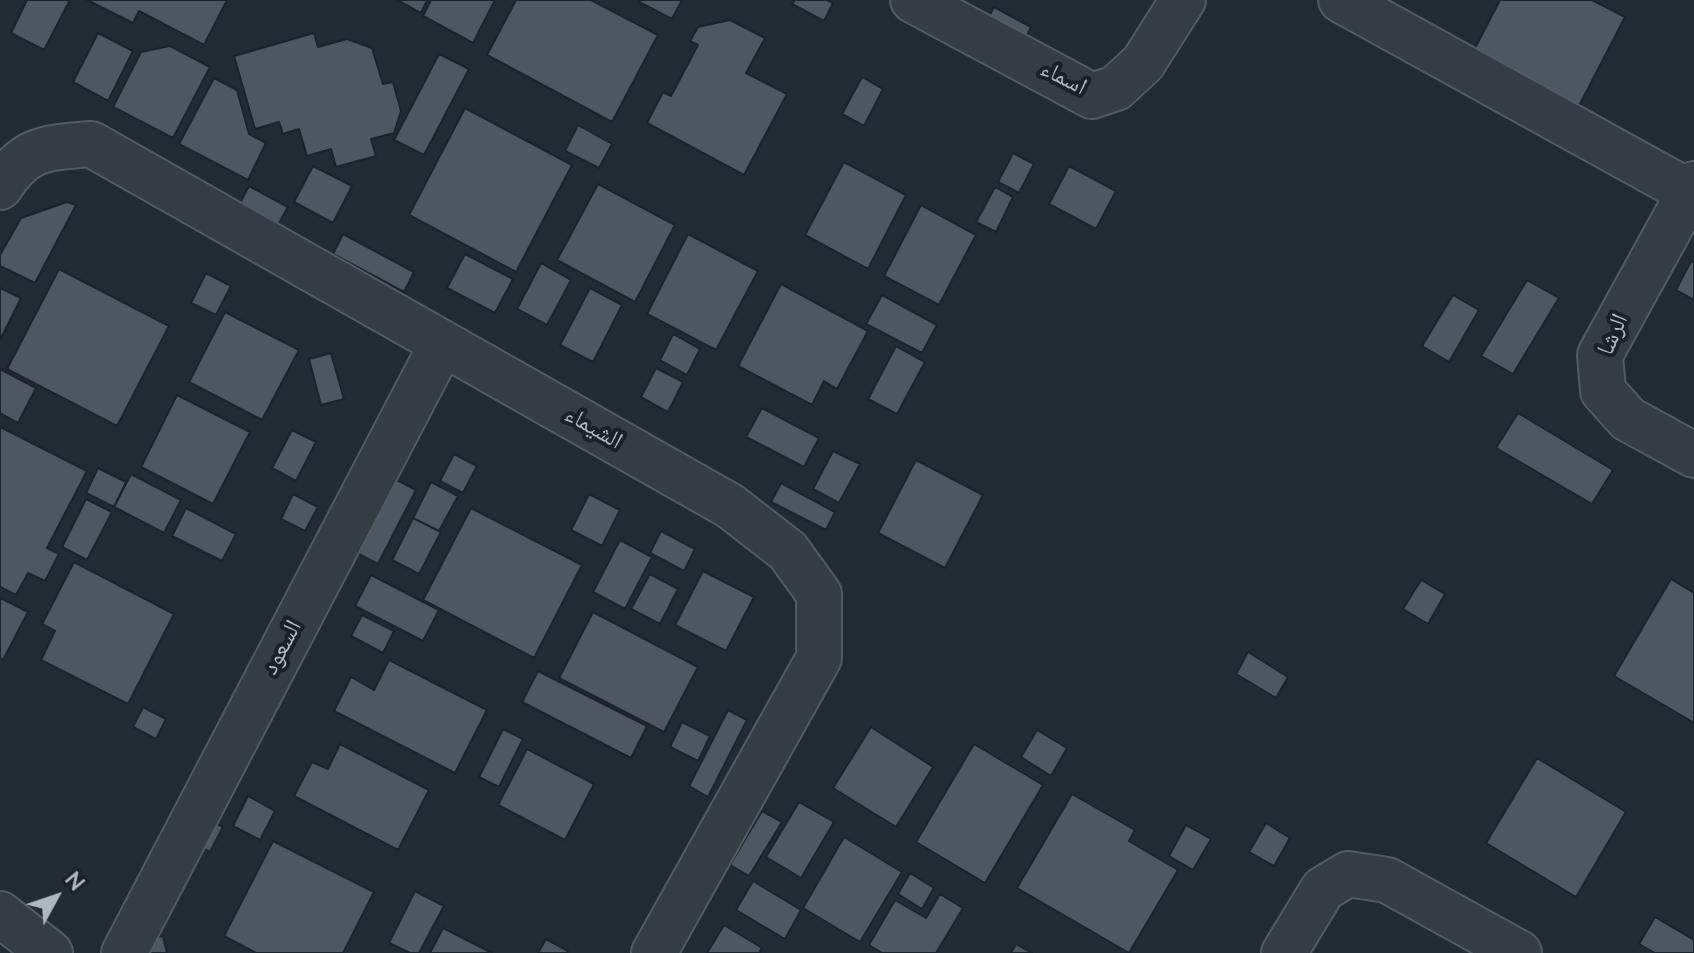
<!DOCTYPE html>
<meta charset="utf-8">
<style>
body{margin:0}
#map{position:relative;width:1694px;height:953px;overflow:hidden;background:#212b33;font-family:"Nunito Sans",sans-serif}
canvas{display:block}
.north{position:absolute;left:16px;top:857px;width:80px;height:80px;-webkit-text-stroke:6px #1a2129;paint-order:stroke;rotate:50deg;font-size:22px;font-weight:700;line-height:32px;text-align:center;color:#afb7c1}
.north::after{content:'';display:block;margin:auto;width:28px;height:36px;background:#afb7c1;clip-path:polygon(50% 0,100% 100%,50% 72%,0 100%)}
</style>
<div id="map">
<canvas width="1694" height="953"></canvas>
<div class="north">N</div>
</div>
<script>
const c = document.querySelector('canvas').getContext('2d');
c.lineJoin = 'round';
function fill(path, color) {
  c.fillStyle = color;
  c.fill(path, 'evenodd');
}
function trace(path, color, width, dash) {
  c.strokeStyle = color;
  c.lineWidth = width;
  c.lineCap = dash ? 'butt' : 'round';
  c.setLineDash(dash || []);
  c.stroke(path);
}
function write(font, color, halo, rows, align = 'center') {
  c.font = font + ' "Nunito Sans","Noto Naskh Arabic",sans-serif';
  c.lineWidth = 8;
  c.setLineDash([]);
  c.textBaseline = 'middle';
  c.strokeStyle = halo;
  c.fillStyle = color;
  for (const [text, x, y, turn = 0] of rows) {
    c.save();
    c.translate(x, y);
    c.rotate((+turn || 0) * Math.PI / 180);
    c.textAlign = isNaN(turn) ? turn : align;
    if (halo) c.strokeText(text, 0, 0);
    c.fillText(text, 0, 0);
    c.restore();
  }
}
const building = new Path2D(`
 M 27,0 L 70,0 L 44,50 L 11,33 Z
 M 87,0 L 227,0 L 204,45 L 139,11 L 133,23 Z
 M 397,0 L 427,0 L 421,13 Z
 M 431,0 L 495,0 L 473,43 L 423,16 Z
 M 516,0 L 591,0 L 658,35 L 612,122 L 487,55 Z
 M 640,0 L 682,0 L 672,19 L 639,2 Z
 M 795,0 L 827,0 L 833,3 L 824,21 L 792,4 Z
 M 1500,0 L 1592,0 L 1625,17 L 1579,106 L 1473,52 Z
 M 994,7 L 1031,27 L 1022,46 L 984,26 Z
 M 730,20 L 765,38 L 746,73 L 787,94 L 744,175 L 647,123 L 663,92 L 671,96 L 698,45 L 690,41 L 698,27 Z
 M 98,33 L 133,51 L 108,101 L 73,82 Z
 M 314,33 L 318,47 L 347,39 L 372,48 L 383,84 L 393,82 L 401,111 L 394,133 L 371,139 L 376,156 L 336,167 L 331,149 L 307,156 L 299,129 L 283,134 L 279,122 L 255,129 L 234,56 Z
 M 170,46 L 210,67 L 173,138 L 113,107 L 141,52 Z
 M 439,54 L 469,69 L 424,155 L 394,140 Z
 M 862,77 L 883,89 L 864,126 L 842,114 Z
 M 214,78 L 237,90 L 249,134 L 266,143 L 248,180 L 179,144 Z
 M 465,108 L 572,165 L 516,272 L 409,215 Z
 M 578,125 L 612,144 L 599,168 L 565,151 Z
 M 1013,153 L 1034,164 L 1019,193 L 998,182 Z
 M 844,162 L 906,195 L 868,269 L 805,235 Z
 M 313,166 L 352,186 L 333,223 L 294,202 Z
 M 1069,166 L 1116,191 L 1096,229 L 1049,204 Z
 M 598,184 L 675,225 L 635,302 L 557,260 Z
 M 249,186 L 288,207 L 278,225 L 239,205 Z
 M 995,187 L 1013,197 L 996,232 L 976,222 Z
 M 67,202 L 76,205 L 35,283 L 0,266 L 0,255 L 21,218 Z
 M 921,205 L 976,235 L 939,305 L 884,276 Z
 M 343,234 L 414,272 L 404,292 L 333,254 Z
 M 688,234 L 758,271 L 716,350 L 647,314 Z
 M 465,254 L 513,279 L 495,313 L 447,288 Z
 M 1691,261 L 1694,263 L 1694,300 L 1676,290 Z
 M 541,263 L 571,280 L 547,325 L 517,309 Z
 M 59,269 L 169,326 L 117,426 L 7,369 Z
 M 206,273 L 231,286 L 216,315 L 191,303 Z
 M 1527,280 L 1559,298 L 1513,374 L 1481,356 Z
 M 781,284 L 868,331 L 837,389 L 824,381 L 812,405 L 738,366 Z
 M 0,288 L 21,298 L 0,340 Z
 M 590,288 L 622,305 L 593,362 L 560,345 Z
 M 882,295 L 937,325 L 922,353 L 866,324 Z
 M 1453,295 L 1479,310 L 1449,362 L 1422,346 Z
 M 225,312 L 299,350 L 262,420 L 189,382 Z
 M 673,334 L 700,349 L 687,375 L 660,360 Z
 M 896,346 L 925,362 L 897,414 L 868,399 Z
 M 331,353 L 344,399 L 321,405 L 309,359 Z
 M 656,368 L 683,382 L 668,412 L 641,397 Z
 M 0,369 L 36,388 L 18,423 L 0,413 Z
 M 177,395 L 250,432 L 213,504 L 141,467 Z
 M 762,408 L 819,438 L 804,467 L 746,437 Z
 M 1518,413 L 1613,470 L 1592,504 L 1496,448 Z
 M 0,427 L 87,471 L 47,548 L 59,554 L 45,581 L 28,573 L 16,595 L 0,587 Z
 M 292,430 L 316,442 L 296,481 L 272,468 Z
 M 833,451 L 860,464 L 839,503 L 813,489 Z
 M 454,454 L 477,466 L 463,493 L 440,481 Z
 M 916,460 L 983,495 L 945,568 L 878,533 Z
 M 98,468 L 126,482 L 114,507 L 86,493 Z
 M 131,474 L 181,500 L 164,533 L 114,507 Z
 M 391,477 L 416,490 L 378,564 L 353,551 Z
 M 431,482 L 458,496 L 439,531 L 413,518 Z
 M 781,483 L 835,512 L 826,530 L 771,502 Z
 M 293,494 L 318,507 L 305,531 L 281,519 Z
 M 589,494 L 620,510 L 602,546 L 571,530 Z
 M 86,499 L 112,512 L 87,560 L 62,547 Z
 M 186,508 L 236,534 L 222,561 L 172,536 Z
 M 471,508 L 582,565 L 534,658 L 423,600 Z
 M 413,518 L 441,532 L 419,574 L 392,560 Z
 M 661,531 L 695,549 L 684,571 L 650,553 Z
 M 620,540 L 652,557 L 625,609 L 593,592 Z
 M 74,562 L 174,614 L 128,704 L 41,660 L 55,631 L 42,624 Z
 M 703,571 L 754,597 L 726,651 L 675,625 Z
 M 650,574 L 678,589 L 660,624 L 631,609 Z
 M 371,575 L 439,610 L 423,641 L 355,606 Z
 M 1671,579 L 1694,593 L 1694,723 L 1614,676 Z
 M 1421,580 L 1445,594 L 1428,624 L 1403,609 Z
 M 0,598 L 28,612 L 3,660 L 0,658 Z
 M 593,612 L 698,667 L 664,732 L 559,678 Z
 M 362,615 L 394,631 L 383,653 L 351,636 Z
 M 1248,652 L 1288,677 L 1276,698 L 1236,674 Z
 M 389,660 L 487,710 L 455,773 L 334,711 L 351,677 L 374,690 Z
 M 538,671 L 647,726 L 631,758 L 522,702 Z
 M 143,707 L 166,719 L 156,739 L 133,727 Z
 M 728,710 L 747,720 L 708,797 L 689,786 Z
 M 682,722 L 710,736 L 698,761 L 670,747 Z
 M 871,727 L 933,767 L 896,827 L 833,788 Z
 M 503,729 L 523,739 L 499,787 L 479,777 Z
 M 1037,730 L 1067,748 L 1051,776 L 1021,757 Z
 M 340,744 L 429,790 L 398,850 L 294,796 L 312,762 L 328,769 Z
 M 974,744 L 1043,785 L 985,883 L 916,842 Z
 M 527,749 L 594,784 L 565,840 L 498,805 Z
 M 1537,758 L 1626,812 L 1576,897 L 1486,843 Z
 M 1072,794 L 1135,830 L 1129,841 L 1178,870 L 1129,953 L 1017,888 Z
 M 248,796 L 275,811 L 260,840 L 233,826 Z
 M 799,802 L 834,822 L 801,878 L 766,857 Z
 M 762,811 L 782,822 L 749,876 L 730,865 Z
 M 204,817 L 223,827 L 210,852 L 191,842 Z
 M 1266,823 L 1290,838 L 1274,866 L 1249,852 Z
 M 1186,825 L 1211,839 L 1193,870 L 1169,856 Z
 M 844,837 L 902,872 L 860,942 L 803,908 Z
 M 273,841 L 374,892 L 343,953 L 256,953 L 224,936 Z
 M 910,873 L 934,888 L 922,909 L 898,894 Z
 M 753,881 L 801,910 L 785,939 L 736,910 Z
 M 415,891 L 444,906 L 419,953 L 410,953 L 389,943 Z
 M 940,894 L 963,908 L 936,953 L 882,953 L 869,945 L 895,900 L 926,918 Z
 M 1655,917 L 1694,940 L 1694,953 L 1655,953 L 1639,944 Z
 M 724,925 L 762,948 L 759,953 L 707,953 Z
 M 443,928 L 492,953 L 430,953 Z
 M 163,936 L 167,953 L 140,953 L 137,942 Z
 M 546,939 L 568,951 L 567,953 L 538,953 Z
 M 1016,944 L 1032,953 L 1011,953 Z`);
const minor = new Path2D(`
 M 913,0 L 1092,96 L 1116,88 L 1143,63 L 1183,0
 M 1341,0 L 1689,192
 M 1694,184 L 1600,355 L 1603,391 L 1628,419 L 1694,455
 M 0,187 C 25,147 46,148 91,144 L 730,506 L 788,551 L 819,594 L 819,658 L 654,953
 M 0,914 L 50,953
 M 124,953 L 442,344
 M 1284,953 L 1323,889 L 1348,874 L 1387,880 L 1519,953`);
const streetNames = [
 ["اسماء",1063,79,27],
 ["الرشا",1614,335,-66],
 ["الشيماء",593,429,30],
 ["السعود",283,648,-62]
];
fill(building, '#4d5762');
trace(building, '#1c232b', 2);
trace(minor, '#525a62', 48);
trace(minor, '#343c44', 44);
write('24px', '#afb7c1', '#1a2129', streetNames);
</script>
